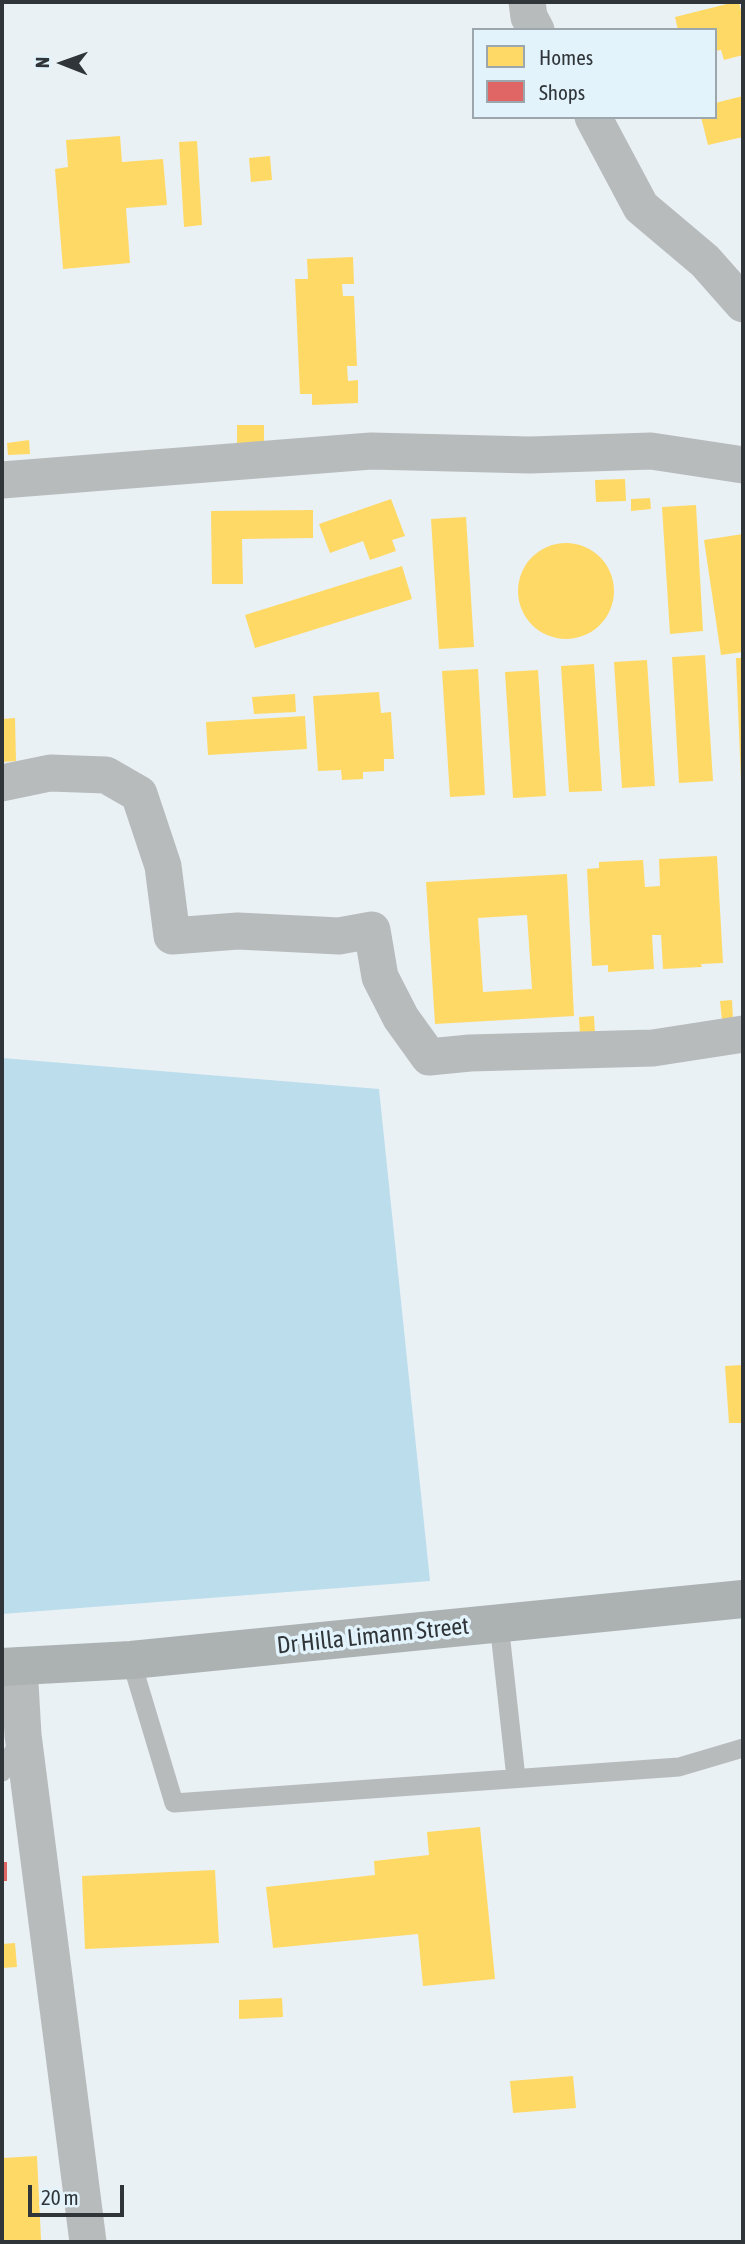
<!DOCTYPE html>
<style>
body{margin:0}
#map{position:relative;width:745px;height:2244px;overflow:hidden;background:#e9f1f5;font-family:"Asap Condensed",sans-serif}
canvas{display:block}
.frame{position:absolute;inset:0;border:4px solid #2f3538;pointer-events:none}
.legend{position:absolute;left:472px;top:28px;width:245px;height:91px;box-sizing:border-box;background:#e3f3fb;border:2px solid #9ba7ad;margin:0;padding:9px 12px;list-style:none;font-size:21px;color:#2f3538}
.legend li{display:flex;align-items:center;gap:14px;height:35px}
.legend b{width:35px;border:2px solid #9ba7ad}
.north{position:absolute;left:28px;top:28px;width:70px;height:70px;-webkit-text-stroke:5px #e3f3fb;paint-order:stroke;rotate:271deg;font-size:19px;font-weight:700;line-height:28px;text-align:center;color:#2f3538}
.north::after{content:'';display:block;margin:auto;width:24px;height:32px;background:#2f3538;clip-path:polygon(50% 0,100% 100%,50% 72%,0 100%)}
.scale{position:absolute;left:28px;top:2185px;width:96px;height:32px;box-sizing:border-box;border:4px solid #2f3538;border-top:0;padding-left:9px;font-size:21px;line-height:24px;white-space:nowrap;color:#2f3538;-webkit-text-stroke:5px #e3f3fb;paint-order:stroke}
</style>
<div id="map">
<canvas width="745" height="2244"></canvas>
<div class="frame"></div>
<ul class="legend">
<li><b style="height:19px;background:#ffd966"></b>Homes</li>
<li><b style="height:19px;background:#e06666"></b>Shops</li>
</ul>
<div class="north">N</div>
<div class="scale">20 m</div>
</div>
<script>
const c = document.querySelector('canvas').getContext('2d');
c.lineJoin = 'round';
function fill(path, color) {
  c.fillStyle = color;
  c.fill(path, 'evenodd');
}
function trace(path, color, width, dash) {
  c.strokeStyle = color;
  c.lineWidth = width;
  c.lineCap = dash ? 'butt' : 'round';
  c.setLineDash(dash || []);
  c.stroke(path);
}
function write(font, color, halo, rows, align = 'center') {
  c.font = font + ' "Asap Condensed",sans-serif';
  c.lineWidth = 7;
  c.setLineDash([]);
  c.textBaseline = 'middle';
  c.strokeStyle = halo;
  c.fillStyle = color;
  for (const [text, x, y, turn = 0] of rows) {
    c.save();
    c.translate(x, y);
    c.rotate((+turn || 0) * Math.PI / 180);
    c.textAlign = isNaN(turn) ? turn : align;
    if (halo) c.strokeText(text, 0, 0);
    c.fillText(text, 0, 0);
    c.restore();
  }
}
const green = new Path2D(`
 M 2,1058 L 379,1089 L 430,1581 L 2,1614 Z`);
const homes = new Path2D(`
 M 735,2 L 739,2 L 743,20 L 743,55 L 724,60 L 721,50 L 715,51 L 715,30 L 678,30 L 675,17 Z
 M 743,96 L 743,137 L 708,145 L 701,117 L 715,117 L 715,103 Z
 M 120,136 L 122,162 L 163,159 L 167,205 L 126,208 L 130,263 L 63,269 L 55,169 L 68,167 L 66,140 Z
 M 197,141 L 202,225 L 184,227 L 179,142 Z
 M 270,156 L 272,180 L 251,182 L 249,158 Z
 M 353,257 L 354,284 L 342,284 L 343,296 L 354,296 L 357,366 L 347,366 L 348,381 L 358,380 L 358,403 L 312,405 L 312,394 L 300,394 L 295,279 L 308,279 L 307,259 Z
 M 237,425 L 264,425 L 264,443 L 237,443 Z
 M 29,440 L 30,454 L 8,455 L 7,443 Z
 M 625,479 L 626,501 L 596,502 L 595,480 Z
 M 650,498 L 651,509 L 631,511 L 631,499 Z
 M 391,499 L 405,536 L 392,540 L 396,551 L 370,560 L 363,541 L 330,553 L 319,524 Z
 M 696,505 L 703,631 L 670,634 L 662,507 Z
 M 313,510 L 313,538 L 242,539 L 243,584 L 212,584 L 211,511 Z
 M 466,517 L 474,647 L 439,649 L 431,519 Z
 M 743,534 L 743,652 L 721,655 L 704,540 Z
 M518 591a48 48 0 1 1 96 0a48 48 0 1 1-96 0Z
 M 402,566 L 412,599 L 255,648 L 245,615 Z
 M 705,655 L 713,781 L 679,783 L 672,657 Z
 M 736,658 L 743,658 L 743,782 L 741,782 Z
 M 647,660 L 655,786 L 622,788 L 614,662 Z
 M 594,664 L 602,791 L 569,792 L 561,666 Z
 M 478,669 L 485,795 L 450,797 L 442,671 Z
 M 538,670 L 546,796 L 513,798 L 505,672 Z
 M 379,692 L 381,713 L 391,712 L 394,759 L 384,759 L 384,771 L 363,772 L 363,779 L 342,780 L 341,770 L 318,771 L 313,696 Z
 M 295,694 L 296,712 L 254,714 L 252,697 Z
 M 305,716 L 307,749 L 208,755 L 206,722 Z
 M 15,718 L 16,761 L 2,762 L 2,719 Z
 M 717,856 L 723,963 L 701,964 L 702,967 L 663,969 L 661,935 L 652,935 L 654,969 L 608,972 L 608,965 L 592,966 L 587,869 L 599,868 L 599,862 L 643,860 L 645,887 L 660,886 L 659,859 Z
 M 567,874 L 574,1016 L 435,1024 L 426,882 ZM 527,915 L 532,989 L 483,992 L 478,918 Z
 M 732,1000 L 733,1019 L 722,1020 L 720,1001 Z
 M 594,1016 L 595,1033 L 580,1034 L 579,1017 Z
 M 743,1365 L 743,1423 L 729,1423 L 725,1366 Z
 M 480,1827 L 495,1979 L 423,1986 L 418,1934 L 273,1948 L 266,1887 L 375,1875 L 374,1861 L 429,1855 L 427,1832 Z
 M 215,1870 L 219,1943 L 85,1949 L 82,1876 Z
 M 15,1943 L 17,1967 L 2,1968 L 2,1944 Z
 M 282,1998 L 283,2017 L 239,2019 L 239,2000 Z
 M 573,2076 L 576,2108 L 513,2113 L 510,2081 Z
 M 37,2156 L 41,2240 L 2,2242 L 2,2158 Z`);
const shops = new Path2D(`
 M 2,1862 L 7,1862 L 7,1881 L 2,1881 Z`);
const service = new Path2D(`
 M 499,1623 L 516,1778
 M 131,1660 L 174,1803 L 679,1767 L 743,1748
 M 2,1772 L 20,1740`);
const minor = new Path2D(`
 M 527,2 L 529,17 L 536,30
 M 593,117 L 641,207 L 705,261 L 743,304
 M 2,480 L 371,451 L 530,455 L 651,451 L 743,465
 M 2,783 L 50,773 L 106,775 L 139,794 L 163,866 L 172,936 L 238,931 L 339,936 L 372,930 L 380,977 L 401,1018 L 429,1057 L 470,1053 L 653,1048 L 743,1034
 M 19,1666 L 23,1735 L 88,2242`);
const trunk = new Path2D(`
 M 2,1667 L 131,1660 L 743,1599`);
const streetNames = [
 ["Dr Hilla Limann Street",373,1636,-6]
];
fill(green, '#bcddec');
fill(homes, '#ffd966');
fill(shops, '#e06666');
trace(service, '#b8bbbc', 19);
trace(minor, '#b8bbbc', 37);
trace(trunk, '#acb2b2', 38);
write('24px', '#2f3538', '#e3f3fb', streetNames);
</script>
